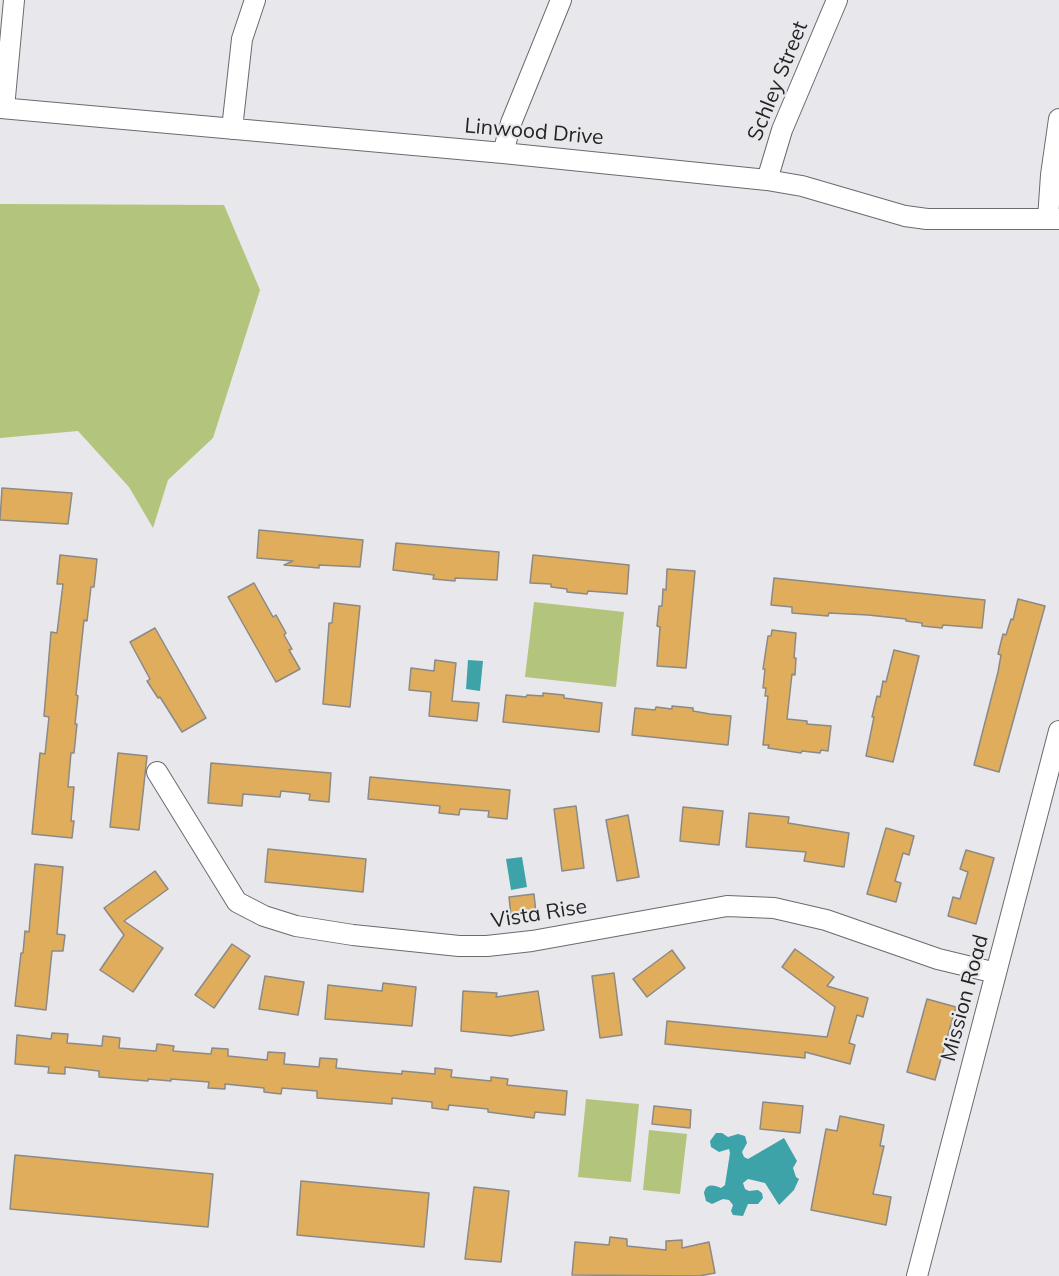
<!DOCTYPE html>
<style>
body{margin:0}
canvas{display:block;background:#e8e7eb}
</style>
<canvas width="1059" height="1276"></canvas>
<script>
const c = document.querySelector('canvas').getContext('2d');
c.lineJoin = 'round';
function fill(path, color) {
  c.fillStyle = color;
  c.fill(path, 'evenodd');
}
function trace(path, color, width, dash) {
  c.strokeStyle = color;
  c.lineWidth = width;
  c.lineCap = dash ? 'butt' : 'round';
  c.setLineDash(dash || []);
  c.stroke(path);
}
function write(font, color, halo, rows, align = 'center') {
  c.font = font + ' Mulish,sans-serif';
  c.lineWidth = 4.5;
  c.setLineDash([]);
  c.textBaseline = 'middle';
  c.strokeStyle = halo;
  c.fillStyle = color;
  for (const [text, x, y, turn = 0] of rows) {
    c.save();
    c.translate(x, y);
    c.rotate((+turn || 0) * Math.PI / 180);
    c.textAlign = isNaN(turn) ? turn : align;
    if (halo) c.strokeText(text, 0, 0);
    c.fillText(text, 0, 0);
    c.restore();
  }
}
const green = new Path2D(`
 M 0,204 L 224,205 L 260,290 L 213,438 L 168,480 L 153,528 L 129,487 L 78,431 L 0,438 Z
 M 534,602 L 624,612 L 616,687 L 525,677 Z
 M 586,1099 L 639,1104 L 631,1182 L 578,1177 Z
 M 649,1130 L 687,1134 L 680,1194 L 643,1190 Z`);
const water = new Path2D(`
 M 468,660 L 483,661 L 480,691 L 466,689 Z
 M 522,857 L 527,887 L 511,890 L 506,859 Z
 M 716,1133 L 722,1133 L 728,1137 L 738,1134 L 745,1136 L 747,1143 L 742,1152 L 744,1157 L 748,1159 L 784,1138 L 797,1161 L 793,1168 L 796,1177 L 799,1179 L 794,1190 L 779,1205 L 765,1183 L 748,1179 L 743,1183 L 745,1189 L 749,1191 L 758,1190 L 762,1193 L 763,1198 L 758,1204 L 748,1204 L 743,1216 L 733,1215 L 731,1211 L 733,1205 L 729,1200 L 723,1199 L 712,1204 L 706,1201 L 704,1193 C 706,1183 714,1185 721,1188 L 725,1185 L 730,1153 L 729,1149 L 719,1152 L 711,1147 L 710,1141 Z`);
const building = new Path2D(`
 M 2,488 L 72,493 L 68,524 L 0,520 Z
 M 259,530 L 363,540 L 360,567 L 319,565 L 319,568 L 284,565 L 293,561 L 257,558 Z
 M 396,543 L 499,552 L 497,580 L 455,578 L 455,581 L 433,579 L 434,575 L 393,570 Z
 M 60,555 L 97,559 L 94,587 L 91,587 L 87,621 L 84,620 L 76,695 L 78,696 L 75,724 L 77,724 L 74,753 L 71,753 L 68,787 L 74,787 L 71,821 L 74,821 L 72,838 L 32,834 L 40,753 L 45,754 L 49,717 L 44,716 L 51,632 L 57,633 L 63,584 L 57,584 Z
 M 533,555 L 629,565 L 627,594 L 588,591 L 587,594 L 567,592 L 567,589 L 551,587 L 551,584 L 530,583 Z
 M 667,569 L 695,571 L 686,668 L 657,666 L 660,627 L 657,626 L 659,606 L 662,606 L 663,589 L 666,590 Z
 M 774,578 L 985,600 L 982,628 L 943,625 L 942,628 L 922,626 L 922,623 L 906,621 L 906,619 L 868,615 L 829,613 L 828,616 L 792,613 L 792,607 L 771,605 Z
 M 254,583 L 273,617 L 276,615 L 286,633 L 284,635 L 292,649 L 289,650 L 300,669 L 276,682 L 228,597 Z
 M 1018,599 L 1045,606 L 999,772 L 974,765 L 998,672 L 1001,655 L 998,654 L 1003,634 L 1006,635 L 1011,619 L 1013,620 Z
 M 334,603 L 360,606 L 350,707 L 323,704 L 329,623 L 332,623 Z
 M 155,628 L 206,718 L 182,732 L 160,697 L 158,698 L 147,681 L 150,679 L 130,642 Z
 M 772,630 L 796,633 L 794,658 L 796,658 L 795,675 L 792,674 L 787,719 L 807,721 L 807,724 L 831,726 L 828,751 L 821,750 L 820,753 L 802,751 L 801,753 L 768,748 L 769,745 L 763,745 L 768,696 L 765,696 L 766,688 L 763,688 L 765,669 L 763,669 L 768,636 L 771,636 Z
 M 894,650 L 919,656 L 893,762 L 866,756 L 874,717 L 872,717 L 877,696 L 880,697 L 883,681 L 886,682 Z
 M 435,660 L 456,663 L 452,701 L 479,703 L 477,721 L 429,716 L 431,692 L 409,690 L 411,668 L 434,671 Z
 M 543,693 L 564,695 L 564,698 L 602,703 L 599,732 L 503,722 L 506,695 L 526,697 L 527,695 L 543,696 Z
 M 672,706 L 693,708 L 693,711 L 710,714 L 731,716 L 728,745 L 632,735 L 635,708 L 655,710 L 656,707 L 672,709 Z
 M 118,753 L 147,756 L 139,830 L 110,827 Z
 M 211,763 L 331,773 L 329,802 L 309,800 L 310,794 L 281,791 L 280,797 L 243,794 L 242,806 L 208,803 Z
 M 370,777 L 510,790 L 507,819 L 488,817 L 489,811 L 460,809 L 459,815 L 439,813 L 440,806 L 368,799 Z
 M 576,806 L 584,868 L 562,871 L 554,809 Z
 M 683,807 L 723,811 L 719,845 L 680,841 Z
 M 749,813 L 789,817 L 788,823 L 849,833 L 844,867 L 804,861 L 806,852 L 746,847 Z
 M 628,815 L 639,877 L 617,881 L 606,820 Z
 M 886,828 L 914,836 L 909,855 L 903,853 L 895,881 L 901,883 L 896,902 L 867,894 Z
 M 268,849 L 366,859 L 363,892 L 265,882 Z
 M 966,850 L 994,858 L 976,924 L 948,916 L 953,897 L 960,899 L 968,872 L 960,869 Z
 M 35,864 L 63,867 L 57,934 L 65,935 L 63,951 L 52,951 L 46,1010 L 15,1006 L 21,953 L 23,953 L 25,931 L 29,932 Z
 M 155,871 L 168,889 L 124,921 L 163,948 L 133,992 L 100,970 L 124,935 L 104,908 Z
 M 534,894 L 536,913 L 511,916 L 509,897 Z
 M 232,944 L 250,956 L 214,1008 L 195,995 Z
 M 795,949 L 834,977 L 827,986 L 868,998 L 863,1017 L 857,1015 L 849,1043 L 855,1045 L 850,1064 L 805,1052 L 805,1058 L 665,1044 L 667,1021 L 827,1037 L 835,1007 L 782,967 Z
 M 672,950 L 685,968 L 647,997 L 633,979 Z
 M 614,973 L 622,1035 L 600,1038 L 592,976 Z
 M 265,976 L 304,982 L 298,1015 L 259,1009 Z
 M 383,983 L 416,987 L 412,1026 L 325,1019 L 328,985 L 382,991 Z
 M 463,991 L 497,993 L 496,997 L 538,991 L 544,1030 L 511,1036 L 461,1031 Z
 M 927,999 L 956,1007 L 935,1080 L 907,1072 Z
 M 52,1033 L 68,1034 L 67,1043 L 102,1046 L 103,1036 L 120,1038 L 119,1048 L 156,1051 L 157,1044 L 174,1046 L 173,1051 L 211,1054 L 212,1048 L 228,1049 L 228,1056 L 267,1060 L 268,1052 L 285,1053 L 284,1064 L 319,1067 L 320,1058 L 337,1059 L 336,1068 L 366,1071 L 402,1074 L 402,1071 L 435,1074 L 435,1068 L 452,1070 L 451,1077 L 491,1081 L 491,1077 L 508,1079 L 507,1085 L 567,1091 L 565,1115 L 535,1112 L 534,1118 L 488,1112 L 488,1109 L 449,1105 L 448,1110 L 432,1108 L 432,1102 L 392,1098 L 392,1104 L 317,1098 L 317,1091 L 282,1088 L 281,1094 L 264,1092 L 264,1088 L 225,1084 L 225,1089 L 208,1088 L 209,1082 L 171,1079 L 171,1081 L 148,1079 L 148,1081 L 99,1077 L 99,1071 L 65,1067 L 65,1074 L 48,1073 L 49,1067 L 15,1064 L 17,1035 L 51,1039 Z
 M 763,1102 L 803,1106 L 800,1133 L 760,1129 Z
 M 654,1106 L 691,1110 L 690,1128 L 652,1124 Z
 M 840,1116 L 884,1125 L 880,1146 L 884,1146 L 873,1194 L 891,1197 L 886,1225 L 811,1210 L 826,1129 L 837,1131 Z
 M 15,1155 L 213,1174 L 208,1227 L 10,1209 Z
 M 301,1181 L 429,1193 L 424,1247 L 297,1235 Z
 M 474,1187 L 509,1191 L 501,1262 L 465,1259 Z
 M 610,1237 L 627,1239 L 627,1246 L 666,1250 L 666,1241 L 682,1240 L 682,1248 L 709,1242 L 715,1273 L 699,1276 L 572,1275 L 575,1242 L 609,1245 Z`);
const minor = new Path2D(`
 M 0,108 L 503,153 L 767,180 L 802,186 L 905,216 L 927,219 L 1059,219
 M 4,108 L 14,0
 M 232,129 L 242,39 L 255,0
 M 503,153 L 511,123 L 561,0
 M 767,180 L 782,130 L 837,0
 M 1048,219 L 1051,175 L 1059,119
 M 157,772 L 237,902 L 264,916 L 296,926 L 353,935 L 459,946 L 487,946 L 532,941 L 727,906 L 774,908 L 826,920 L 938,959 L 996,973
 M 917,1276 L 1059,731`);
const streetNames = [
 ["Schley Street",778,81,-68],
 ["Linwood Drive",534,132,5],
 ["Vista Rise",539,914,-9],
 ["Mission Road",965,998,-75]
];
fill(green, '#b3c47c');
fill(water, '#3ea3a9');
fill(building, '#dfad5b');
trace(building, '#8b8a87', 1.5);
trace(minor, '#6b6a6d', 22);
trace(minor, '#fff', 20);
write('21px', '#242425', '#e8e7eb', streetNames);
</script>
